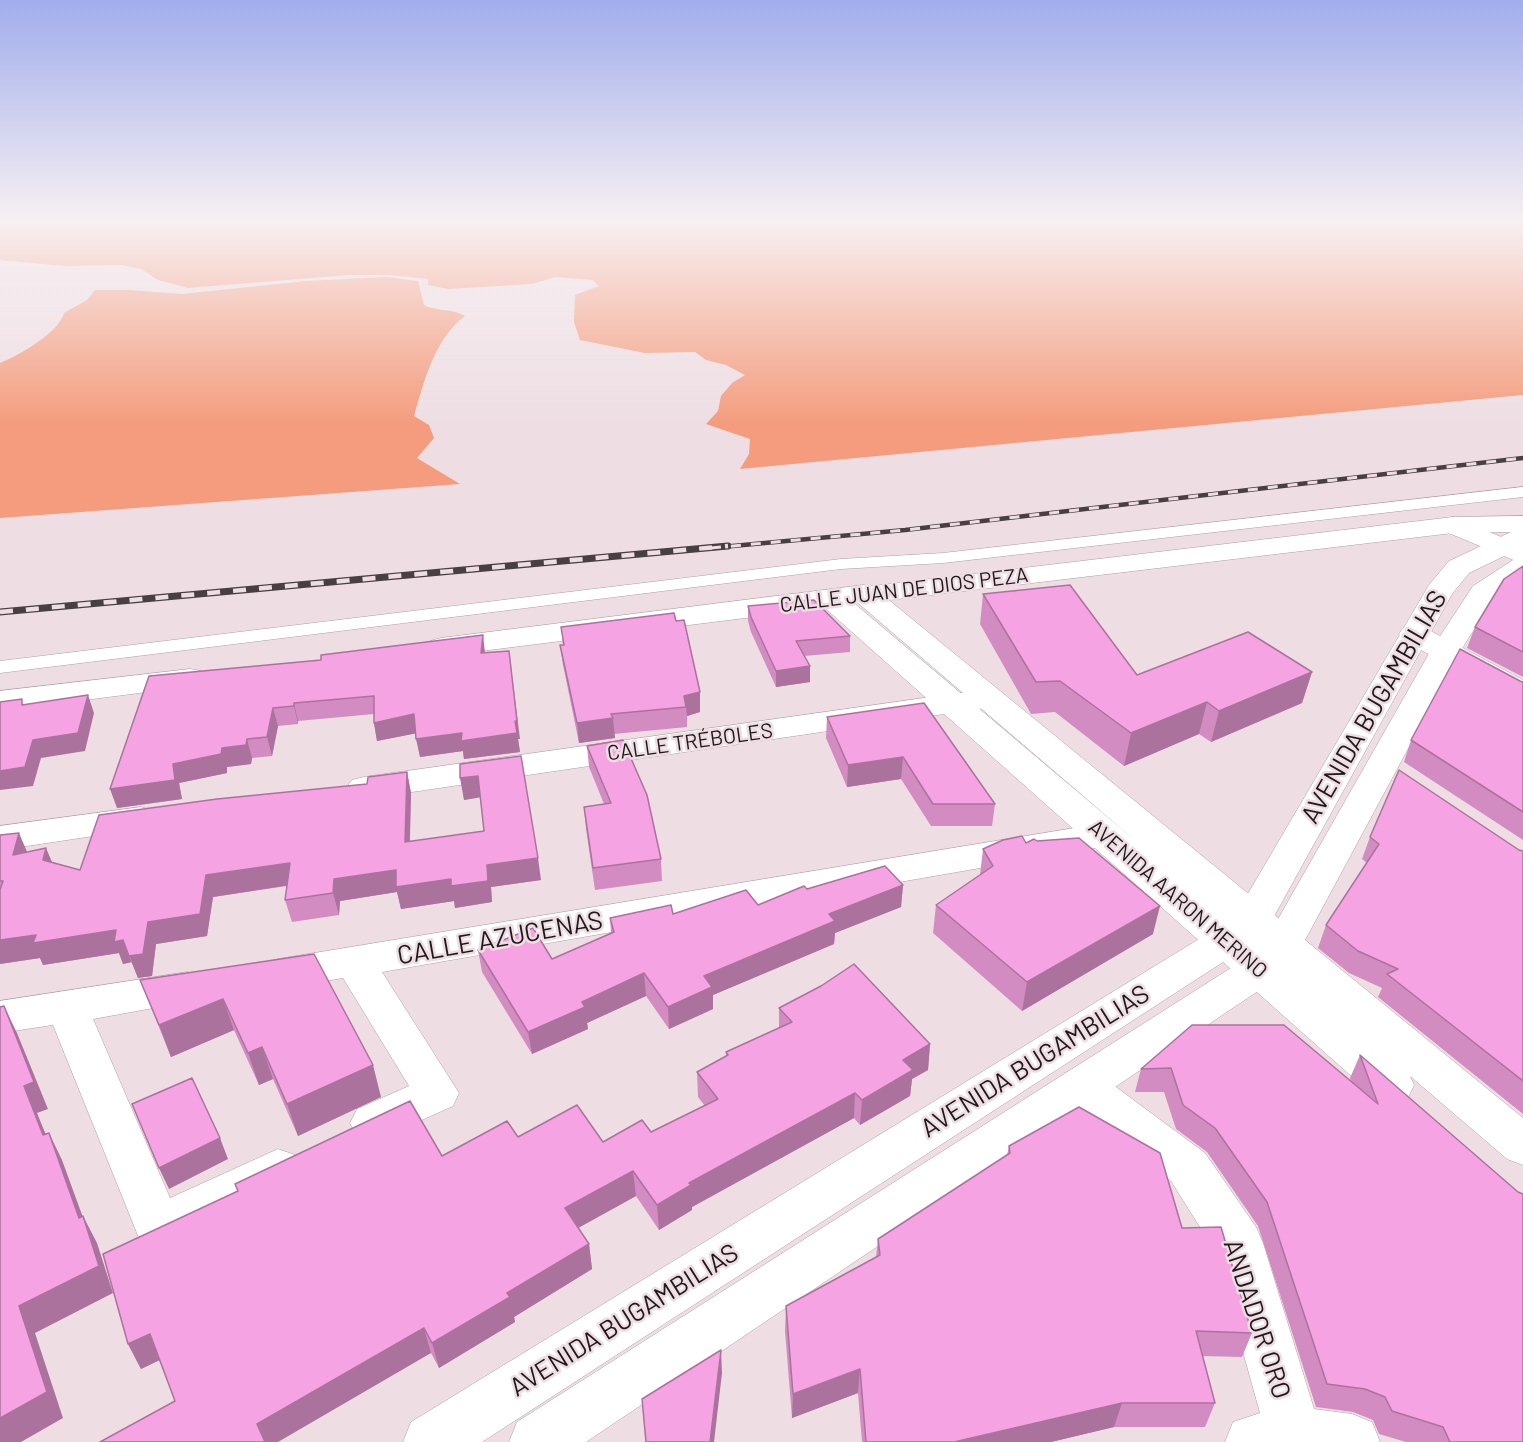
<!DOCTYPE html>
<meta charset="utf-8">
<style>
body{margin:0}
canvas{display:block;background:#eedee3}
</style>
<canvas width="1523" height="1442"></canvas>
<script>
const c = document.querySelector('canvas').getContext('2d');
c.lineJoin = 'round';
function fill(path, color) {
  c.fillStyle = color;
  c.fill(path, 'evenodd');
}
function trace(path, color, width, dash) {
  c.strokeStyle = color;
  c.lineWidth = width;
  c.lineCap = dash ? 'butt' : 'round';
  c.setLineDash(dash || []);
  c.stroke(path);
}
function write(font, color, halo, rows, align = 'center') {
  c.font = font + ' Barlow,sans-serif';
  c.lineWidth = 5;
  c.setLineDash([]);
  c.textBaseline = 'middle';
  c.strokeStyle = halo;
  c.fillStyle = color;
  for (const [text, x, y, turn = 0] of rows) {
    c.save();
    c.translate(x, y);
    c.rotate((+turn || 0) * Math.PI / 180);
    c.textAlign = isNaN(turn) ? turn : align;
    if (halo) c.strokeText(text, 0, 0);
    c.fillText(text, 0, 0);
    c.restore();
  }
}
const green = new Path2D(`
 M 0,222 L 1523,222 L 1523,395 L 740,469 L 749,454 L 750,439 L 706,424 L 718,411 L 721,396 L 732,383 L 745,375 L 726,365 L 706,360 L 695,352 L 645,353 L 580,340 L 574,322 L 575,295 L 599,286 L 593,280 L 555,277 L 532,284 L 448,289 L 428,285 L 428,279 L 389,275 L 349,275 L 188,288 L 158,280 L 141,269 L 121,265 L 64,266 L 0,260 Z
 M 387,277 L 418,281 L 424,305 C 438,312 452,308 465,316 C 435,338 424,381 414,416 L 429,425 L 434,438 L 417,458 L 460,484 L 0,518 L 0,363 C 19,355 59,333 64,313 L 87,300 L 95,290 L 129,290 L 182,294 L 306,281 Z`);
const lane = new Path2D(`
 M 1523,487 L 1523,497 L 943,563 L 841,569 L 0,673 L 0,661 L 841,559 L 943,553 Z`);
const street = new Path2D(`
 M 1453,517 L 1523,546 L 1523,564 L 1444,531 L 1440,525 L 1444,519 Z
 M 1414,625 L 1425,628 L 1523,680 L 1523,703 L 1512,700 L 1403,640 L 1399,634 L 1403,628 Z
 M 988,689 L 999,692 L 1004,699 L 999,706 L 364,799 L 352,796 L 346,788 L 352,780 L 364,777 Z
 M 141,807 L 154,811 L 159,819 L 154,827 L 0,850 L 0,826 Z
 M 1105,823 L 1118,826 L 1123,835 L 1118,844 L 382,972 L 459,1093 L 453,1106 L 373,1142 L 357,1137 L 350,1123 L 357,1109 L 409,1086 L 343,978 L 278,989 L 263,985 L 257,974 L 263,963 L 278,959 Z
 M 188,972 L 203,977 L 209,988 L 203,999 L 93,1019 L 170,1198 L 278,1149 L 295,1155 L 302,1169 L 295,1183 L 158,1249 L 141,1243 L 53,1025 L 0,1033 L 0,1001 Z
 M 1081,1068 L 1097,1073 L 1205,1153 L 1256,1227 L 1263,1243 L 1314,1409 L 1352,1414 L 1372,1422 L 1380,1442 L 1225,1442 L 1233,1422 L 1260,1413 L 1215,1251 L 1171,1181 L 1065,1099 L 1059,1086 L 1065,1073 Z`);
const secondary = new Path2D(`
 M 1523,516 L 1523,547 L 1469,573 L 1452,594 L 1267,929 L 1240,951 L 482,1442 L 403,1442 L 411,1422 L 1212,931 L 1239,909 L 1429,585 L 1449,561 L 1511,532 L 1453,533 L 864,603 L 854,600 L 850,594 L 854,588 L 1453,517 Z
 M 1523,558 L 1523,578 L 1494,598 L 1461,650 L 1297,955 L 1273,981 L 586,1442 L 509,1442 L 517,1422 L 1245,959 L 1269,935 L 1431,650 L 1469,592 L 1473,586 L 1513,560 Z`);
const primary = new Path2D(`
 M 864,585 L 874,588 L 1523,1118 L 1523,1165 L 1507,1159 L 1410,1076 L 1414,1085 L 1408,1098 L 1392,1103 L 1376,1098 L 825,608 L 441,656 L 430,653 L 426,647 L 430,641 L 441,638 ZM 858,603 L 1137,842 L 855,604 Z
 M 190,669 L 201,671 L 206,678 L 201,685 L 0,711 L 0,691 Z`);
const railFar1 = new Path2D(`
 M 711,548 L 905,530 L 1523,458`);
const rail = new Path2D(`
 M 0,612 L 728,546`);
const wall = new Path2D(`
 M 1523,566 L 1523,677 L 1467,648 L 1475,627 Z
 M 983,594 L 1137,675 L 1312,672 L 1302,703 L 1211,742 L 1199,734 L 1124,766 L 1055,712 L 1031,714 L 980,624 Z
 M 748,606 L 850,636 L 850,652 L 804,656 L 810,682 L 776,687 L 751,632 L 748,621 Z
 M 561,627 L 700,692 L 700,712 L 687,716 L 687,727 L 614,734 L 615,738 L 579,743 L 563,665 L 560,645 L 563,645 Z
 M 485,653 L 520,739 L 518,739 L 520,752 L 464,759 L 463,751 L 420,757 L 416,733 L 377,741 L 374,723 L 374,714 L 298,721 L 298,724 L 278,726 L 272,756 L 252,758 L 251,764 L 227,767 L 227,773 L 179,783 L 182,799 L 117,808 L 149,676 Z
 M 1520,681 L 1523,682 L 1523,840 L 1404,762 L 1411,740 Z
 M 827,717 L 995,804 L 992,826 L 931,826 L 901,779 L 847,787 L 826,738 Z
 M 587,746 L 661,859 L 662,881 L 595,890 L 586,829 L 584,807 L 604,804 L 589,767 Z
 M 460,764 L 541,880 L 491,887 L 492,902 L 455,908 L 454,901 L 401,909 L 397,892 L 340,901 L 339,915 L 292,922 L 285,900 L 287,886 L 213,897 L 207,936 L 156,944 L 152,976 L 138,978 L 132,962 L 123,964 L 119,953 L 43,965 L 40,958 L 0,964 L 0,835 L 27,852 L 52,862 L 80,870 L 407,772 L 411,793 L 410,842 L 484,831 L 480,797 L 464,800 Z
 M 1370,837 L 1523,851 L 1523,1114 L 1378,997 L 1382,988 L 1349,973 L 1318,948 L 1326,925 L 1367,863 L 1362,859 Z
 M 983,849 L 1153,934 L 1022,1011 L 933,933 L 936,905 L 980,875 Z
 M 903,885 L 901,907 L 835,933 L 834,944 L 713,995 L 713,1009 L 669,1029 L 646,996 L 587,1023 L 588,1029 L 532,1054 L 482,972 L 478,950 L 552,959 L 611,933 L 610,918 L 673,914 L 758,905 L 807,889 Z
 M 314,954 L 381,1097 L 298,1136 L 273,1079 L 259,1085 L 234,1030 L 171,1057 L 140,980 Z
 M 779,1008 L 930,1044 L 928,1070 L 912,1079 L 910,1096 L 860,1125 L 854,1118 L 692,1207 L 692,1210 L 659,1230 L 636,1196 L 578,1228 L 589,1244 L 592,1269 L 514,1317 L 515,1322 L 439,1368 L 431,1353 L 175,1401 L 159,1360 L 141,1369 L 128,1344 L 442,1156 L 518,1137 L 603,1142 L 651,1132 L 705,1106 L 698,1097 L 697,1072 L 726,1056 L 726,1052 L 779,1028 Z
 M 1192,1025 L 1351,1082 L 1350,1078 L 1360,1055 L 1523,1442 L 1406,1442 L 1379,1434 L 1373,1420 L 1353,1412 L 1316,1407 L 1258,1226 L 1207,1152 L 1176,1129 L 1164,1092 L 1135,1092 L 1141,1069 Z
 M 1009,1146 L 1182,1228 L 1252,1333 L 1242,1357 L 1202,1356 L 1215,1403 L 1205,1427 L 1114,1427 L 1051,1442 L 862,1442 L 858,1393 L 792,1418 L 785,1331 L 786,1306 L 876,1257 L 878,1239 L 1007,1155 Z`);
const shadedWall = new Path2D(`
 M 483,635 L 485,653 L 481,653 Z
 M 509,651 L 520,739 L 518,739 L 520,752 L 464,759 L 463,751 L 420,757 L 416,739 L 462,733 Z
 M 810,666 L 810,682 L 776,687 L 776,671 Z
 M 1312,672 L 1302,703 L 1211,742 L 1219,711 Z
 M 700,692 L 700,712 L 687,716 L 686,707 L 684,696 Z
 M 88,695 L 94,713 L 85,751 L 41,758 L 33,786 L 0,790 L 0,771 L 33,740 Z
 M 1207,702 L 1199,734 L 1124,766 L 1131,733 Z
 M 294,703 L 298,721 L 298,724 L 294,706 Z
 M 273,708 L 278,726 L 272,756 L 267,737 Z
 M 414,714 L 418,733 L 377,741 L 374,723 Z
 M 613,718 L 615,738 L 579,743 L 577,723 Z
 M 247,739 L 252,758 L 251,764 L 227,767 L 227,773 L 179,783 L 182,799 L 117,808 L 110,789 L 173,764 Z
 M 903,757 L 901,779 L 847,787 L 848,765 Z
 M 407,772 L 411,793 L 409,864 L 405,842 Z
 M 478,776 L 482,797 L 464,800 L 460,778 Z
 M 19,833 L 28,854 L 13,855 Z
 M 46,848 L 55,869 L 43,860 Z
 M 538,858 L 541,880 L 491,887 L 492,902 L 455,908 L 454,901 L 401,909 L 397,892 L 340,901 L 339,915 L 333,893 L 334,879 L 396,870 L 451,879 L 487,865 Z
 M 290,863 L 296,884 L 213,897 L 207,936 L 156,944 L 152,976 L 138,978 L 129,956 L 148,922 L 206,875 Z
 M 903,885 L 901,907 L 835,933 L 834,944 L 713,995 L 713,1009 L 669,1029 L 668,1007 L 704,976 L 829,914 Z
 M 1160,906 L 1153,934 L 1022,1011 L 1027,982 Z
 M 116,930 L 123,940 L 132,962 L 123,964 L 119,953 L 43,965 L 40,958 L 0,964 L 0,940 L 36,935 Z
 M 644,973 L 646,996 L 587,1023 L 588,1029 L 532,1054 L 528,1032 L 582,1002 Z
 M 223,999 L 234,1030 L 171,1057 L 159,1025 Z
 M 4,1006 L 17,1033 L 48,1109 L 37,1113 L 57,1162 L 43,1135 L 24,1086 Z
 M 930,1044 L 928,1070 L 912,1079 L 910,1096 L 860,1125 L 862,1100 L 903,1060 Z
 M 262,1047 L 273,1079 L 259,1085 L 248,1053 Z
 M 373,1065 L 381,1097 L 298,1136 L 287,1104 Z
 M 855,1093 L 854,1118 L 692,1207 L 692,1210 L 659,1230 L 657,1205 L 689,1183 Z
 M 49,1133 L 62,1160 L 89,1234 L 83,1216 L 97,1243 L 113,1293 L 35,1333 L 63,1418 L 21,1442 L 0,1442 L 0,1418 L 19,1306 L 79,1218 Z
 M 220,1138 L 228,1159 L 169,1189 L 159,1168 Z
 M 633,1171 L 636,1196 L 569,1233 L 565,1208 Z
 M 589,1244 L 592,1269 L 514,1317 L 515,1322 L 439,1368 L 432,1343 L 507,1293 Z
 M 424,1328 L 431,1353 L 278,1442 L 265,1442 L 257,1424 Z
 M 150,1334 L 162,1359 L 141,1369 L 128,1344 Z
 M 721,1350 L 722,1373 L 714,1442 L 710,1442 Z
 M 860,1369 L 858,1393 L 792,1418 L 793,1394 Z
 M 1122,1403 L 1114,1427 L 1051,1442 L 954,1442 Z`);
const building = new Path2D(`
 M 1523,566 L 1523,652 L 1475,627 L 1504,579 Z
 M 1070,585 L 1137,675 L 1248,632 L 1312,672 L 1219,711 L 1207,702 L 1131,733 L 1060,681 L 1036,682 L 983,594 Z
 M 814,600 L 850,636 L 796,641 L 810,666 L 776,671 L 751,617 L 748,606 Z
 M 674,613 L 676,621 L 684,620 L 700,692 L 684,696 L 686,707 L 611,714 L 613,718 L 577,723 L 560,645 L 564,645 L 561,627 Z
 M 483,635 L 481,653 L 509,651 L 517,721 L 515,721 L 517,733 L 461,741 L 462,733 L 416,739 L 414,714 L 374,723 L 374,696 L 294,703 L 294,706 L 273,708 L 267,737 L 247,739 L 246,745 L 222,748 L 221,754 L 173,764 L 175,780 L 110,789 L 149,676 L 321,660 L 321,655 Z
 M 1460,649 L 1520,681 L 1523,682 L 1523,812 L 1411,740 Z
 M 88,695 L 78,733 L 33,740 L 25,767 L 0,771 L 0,702 L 22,699 L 22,705 Z
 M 924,703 L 995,804 L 933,804 L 903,757 L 848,765 L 827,717 Z
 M 623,740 L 647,795 L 661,859 L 593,868 L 584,807 L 611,803 L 587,746 Z
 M 521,756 L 538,858 L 487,865 L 488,881 L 451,886 L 451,879 L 396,887 L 396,870 L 334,879 L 333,893 L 285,900 L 290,863 L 206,875 L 200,914 L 148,922 L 143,954 L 129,956 L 123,940 L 114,942 L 116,930 L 33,943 L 36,935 L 0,940 L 0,890 L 3,881 L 0,881 L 0,835 L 19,833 L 13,855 L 46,848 L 43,860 L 80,870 L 99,815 L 217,799 L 367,784 L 368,777 L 407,772 L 405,842 L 484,831 L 478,776 L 460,778 L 460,764 Z
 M 1399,770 L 1519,850 L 1523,851 L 1523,1081 L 1387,974 L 1398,969 L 1358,951 L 1326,925 L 1379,844 L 1370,837 Z
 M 1022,836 L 1026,843 L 1034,839 L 1037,841 L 1079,838 L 1160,906 L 1027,982 L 936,905 L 993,866 L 983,849 L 1003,840 Z
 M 885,866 L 903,885 L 829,914 L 835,921 L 704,976 L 712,987 L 668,1007 L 644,973 L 582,1002 L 585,1007 L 528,1032 L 478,950 L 533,928 L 552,959 L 614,932 L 610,918 L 671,905 L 673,914 L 746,890 L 758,905 L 804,886 L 807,889 Z
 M 314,954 L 373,1065 L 287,1104 L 262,1047 L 248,1053 L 223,999 L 159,1025 L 140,980 Z
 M 854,964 L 930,1044 L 903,1060 L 913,1070 L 862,1100 L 855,1093 L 689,1183 L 691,1185 L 657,1205 L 633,1171 L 565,1208 L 589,1244 L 507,1293 L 510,1297 L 432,1343 L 424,1328 L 257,1424 L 265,1442 L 100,1442 L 175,1401 L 150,1334 L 128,1344 L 103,1254 L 238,1191 L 235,1184 L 410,1101 L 442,1156 L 507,1121 L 518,1137 L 577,1105 L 603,1142 L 642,1120 L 651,1132 L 718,1099 L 697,1072 L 728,1055 L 726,1052 L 792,1022 L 779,1008 L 821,986 Z
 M 4,1006 L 34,1082 L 24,1086 L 43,1135 L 49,1133 L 79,1218 L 83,1216 L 99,1266 L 19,1306 L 47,1392 L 0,1418 L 0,1007 Z
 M 1192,1025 L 1284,1025 L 1378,1104 L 1360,1055 L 1518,1192 L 1523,1194 L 1523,1442 L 1450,1442 L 1443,1427 L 1392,1411 L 1385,1397 L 1365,1389 L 1327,1384 L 1267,1202 L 1215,1128 L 1183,1105 L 1171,1068 L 1141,1069 Z
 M 192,1078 L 220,1138 L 159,1168 L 132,1104 Z
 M 1079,1107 L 1160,1153 L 1182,1228 L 1221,1227 L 1252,1333 L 1196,1331 L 1215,1403 L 1122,1403 L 954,1442 L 866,1442 L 860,1369 L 793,1394 L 786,1306 L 880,1255 L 878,1239 L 1010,1153 L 1009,1146 Z
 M 721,1350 L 710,1442 L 646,1442 L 642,1399 Z`);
const streetNames = [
 ["CALLE JUAN DE DIOS PEZA",904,590,-7],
 ["CALLE TRÉBOLES",690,742,-8],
 ["AVENIDA AARON MERINO",1178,899,41]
];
const nearStreetnames = [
 ["AVENIDA BUGAMBILIAS",1374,707,-60],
 ["CALLE AZUCENAS",500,938,-10],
 ["AVENIDA BUGAMBILIAS",1035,1061,-32],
 ["ANDADOR ORO",1257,1319,72],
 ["AVENIDA BUGAMBILIAS",624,1320,-32]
];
fill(green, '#f49c7d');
trace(lane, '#af9fa4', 1);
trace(street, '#af9fa4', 1);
trace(secondary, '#af9fa4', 1);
trace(primary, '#af9fa4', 1);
fill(lane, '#fff');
fill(street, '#fff');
fill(secondary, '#fff');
fill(primary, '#fff');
trace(railFar1, '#473f42', 4.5);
trace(rail, '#473f42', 7);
trace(railFar1, '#eedee3', 3, [10]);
trace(rail, '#eedee3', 4.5, [13]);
fill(wall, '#d38cc2');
fill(shadedWall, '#ac729e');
fill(building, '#f5a3e2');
trace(building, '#ac729e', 1.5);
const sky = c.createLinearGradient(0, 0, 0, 424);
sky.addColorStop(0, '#a1adec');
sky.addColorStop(0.52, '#f7f0f2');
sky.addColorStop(1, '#f7f0f200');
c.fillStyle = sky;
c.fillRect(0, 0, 1523, 424);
write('21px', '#1e181a', '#eedee3', streetNames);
write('26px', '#1e181a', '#eedee3', nearStreetnames);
</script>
